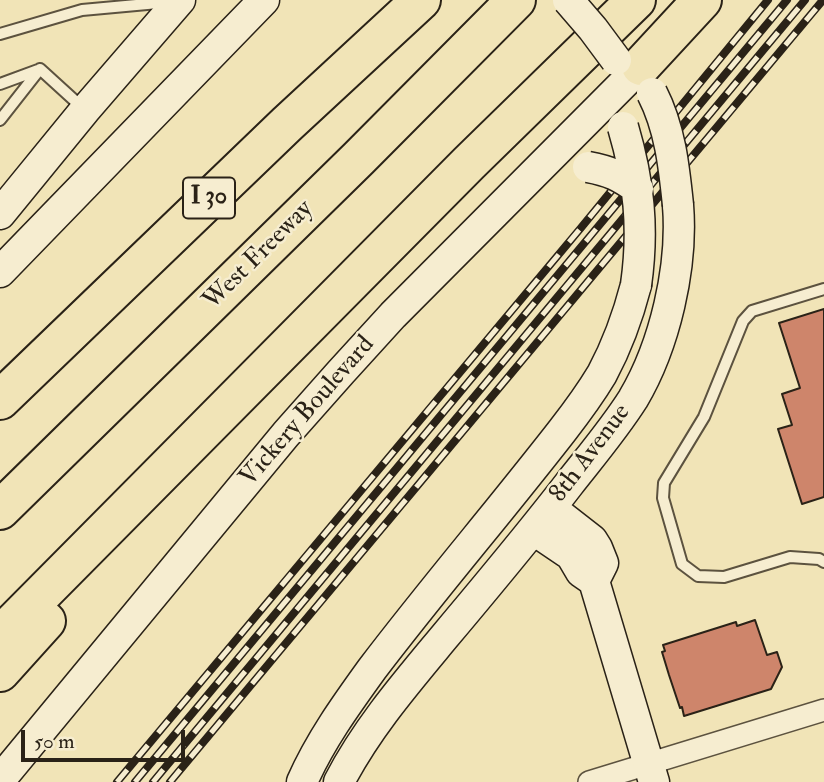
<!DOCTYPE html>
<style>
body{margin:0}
#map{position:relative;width:824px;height:782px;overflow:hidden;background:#f1e4b7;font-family:"IM FELL Double Pica",serif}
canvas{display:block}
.scale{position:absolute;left:21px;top:730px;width:164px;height:32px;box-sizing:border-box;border:4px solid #2a2217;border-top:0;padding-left:9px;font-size:21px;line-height:24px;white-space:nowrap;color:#2a2217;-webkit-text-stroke:5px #f6edd0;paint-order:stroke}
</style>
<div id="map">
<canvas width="824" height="782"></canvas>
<div class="scale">50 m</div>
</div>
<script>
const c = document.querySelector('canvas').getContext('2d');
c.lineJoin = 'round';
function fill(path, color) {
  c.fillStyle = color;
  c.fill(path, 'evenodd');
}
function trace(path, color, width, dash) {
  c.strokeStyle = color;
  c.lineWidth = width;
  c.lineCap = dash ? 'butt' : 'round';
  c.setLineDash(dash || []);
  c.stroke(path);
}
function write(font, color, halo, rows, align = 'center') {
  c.font = font + ' "IM FELL Double Pica",serif';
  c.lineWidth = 5;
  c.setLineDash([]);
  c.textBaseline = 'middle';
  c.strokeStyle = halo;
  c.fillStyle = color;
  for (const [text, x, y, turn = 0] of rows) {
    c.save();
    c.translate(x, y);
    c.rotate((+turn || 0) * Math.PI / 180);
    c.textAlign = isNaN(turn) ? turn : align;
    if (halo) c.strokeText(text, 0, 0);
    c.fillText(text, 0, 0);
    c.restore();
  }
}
const building = new Path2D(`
 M 824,309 L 824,497 L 802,504 L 778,429 L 792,425 L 782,394 L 800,388 L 779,323 Z
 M 755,620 L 767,655 L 777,652 L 782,667 L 771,689 L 684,716 L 682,707 L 680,708 L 669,675 L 662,652 L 665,651 L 663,645 L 736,622 L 737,626 Z`);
const lane = new Path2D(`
 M 0,34 L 82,10 L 169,2
 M 40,69 L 85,110
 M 0,84 L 38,70
 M 0,120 L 40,69
 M 824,289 L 752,311 L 743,321 L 704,417 L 664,483 L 663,498 L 682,564 L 698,576 L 724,577 L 790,557 L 819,559 L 824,562`);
const street = new Path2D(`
 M 589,782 L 824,710`);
const secondary = new Path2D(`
 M 0,214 L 85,110 L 180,0
 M 0,272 L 264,0
 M 551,508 L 592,540 L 597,548 L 603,563 L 594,581
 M 534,530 L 571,555 L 581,572 L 594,581 L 654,782
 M 0,780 L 286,434 L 341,372 L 393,315 L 641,66
 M 302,782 C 320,741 346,705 372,669 C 413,615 456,563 499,510 C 520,484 541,458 562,431 C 576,413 590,394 602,374 C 617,346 628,316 636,285
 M 339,782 C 367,728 406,683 445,636 C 487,586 529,536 569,484 C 591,456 614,429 633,399 C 665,345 683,267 678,205`);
const highway = new Path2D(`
 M 641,66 L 702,0
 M 0,400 L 287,124 L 421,0
 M 0,510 L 359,158 L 516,0
 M 0,636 L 469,163 L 636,0
 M 0,672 L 46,621`);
const rail = new Path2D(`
 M 117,782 L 580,229 L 768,0
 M 135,782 L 787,0
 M 153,782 L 805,0
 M 170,782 L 823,0`);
const secondaryBridge = new Path2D(`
 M 568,0 L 593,29 L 616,60
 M 652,93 C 670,128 674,166 678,205
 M 623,127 C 639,181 644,229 636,285
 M 588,167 C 610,171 620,176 638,189`);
const shields = [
 [209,198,52]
];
const shieldNames = [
 ["I 30",209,198]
];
const streetNames = [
 ["West Freeway",259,256,-45],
 ["Vickery Boulevard",308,412,-49],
 ["8th Avenue",591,454,-53]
];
fill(building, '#ce856b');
trace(building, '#2a2217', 2);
trace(lane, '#5c523f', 14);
trace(street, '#5c523f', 24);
trace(secondary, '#2a2217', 33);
trace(highway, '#2a2217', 42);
trace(lane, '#f6edd0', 10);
trace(street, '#f6edd0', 21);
trace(secondary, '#f6edd0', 30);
trace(highway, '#f1e4b7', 38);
trace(rail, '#2a2217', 8);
trace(rail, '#f6edd0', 5, [16]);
trace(secondaryBridge, '#2a2217', 33, []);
trace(secondaryBridge, '#f6edd0', 30);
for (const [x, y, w] of shields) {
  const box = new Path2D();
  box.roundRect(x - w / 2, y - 20.5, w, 41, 5);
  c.fillStyle = '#f6edd0';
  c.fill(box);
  trace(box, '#2a2217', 2);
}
write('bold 24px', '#2a2217', null, shieldNames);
write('26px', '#2a2217', '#f6edd0', streetNames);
</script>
